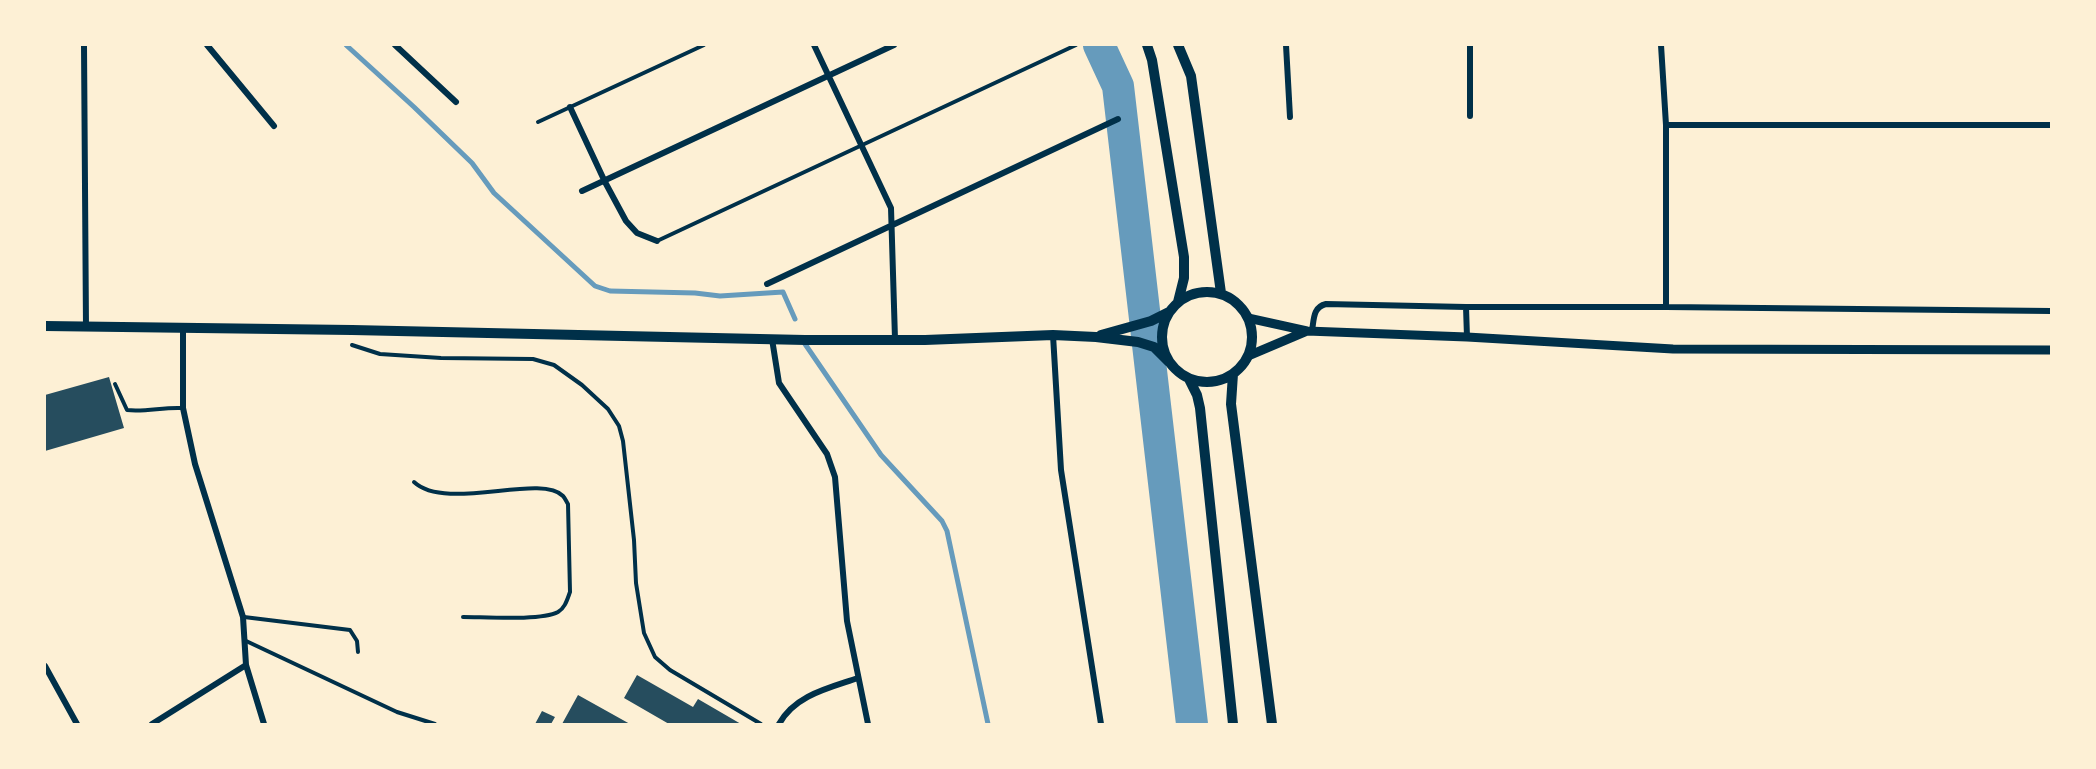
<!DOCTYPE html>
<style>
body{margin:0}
#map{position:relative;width:2096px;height:769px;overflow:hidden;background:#fdf0d5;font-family:"Varela Round",sans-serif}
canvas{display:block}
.frame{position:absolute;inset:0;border:46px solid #fdf0d5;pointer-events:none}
</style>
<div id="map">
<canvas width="2096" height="769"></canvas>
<div class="frame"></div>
</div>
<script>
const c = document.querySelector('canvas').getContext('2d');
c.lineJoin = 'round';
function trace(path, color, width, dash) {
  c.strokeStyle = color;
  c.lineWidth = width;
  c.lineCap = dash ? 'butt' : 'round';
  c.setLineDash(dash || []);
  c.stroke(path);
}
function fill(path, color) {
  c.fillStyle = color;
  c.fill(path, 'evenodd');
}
const stream = new Path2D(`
 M 346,45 L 414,107 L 472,163 L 494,193 L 595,286 L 610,291 L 695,293 L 720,296 L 783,292 L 795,319
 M 805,344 L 881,455 L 942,521 L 947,531 L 988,724`);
const river = new Path2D(`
 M 1099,45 L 1118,86 L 1192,724`);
const building = new Path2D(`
 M 109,377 L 124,428 L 45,451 L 45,395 Z
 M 637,675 L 693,707 L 698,699 L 741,724 L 669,724 L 624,698 Z
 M 578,695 L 630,724 L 562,724 Z
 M 542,711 L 555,717 L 551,724 L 535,724 Z`);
const service = new Path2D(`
 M 538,122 L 704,45
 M 657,241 L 1076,45
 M 352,345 L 380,354 L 441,358 L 533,359 L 554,365 L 582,385 L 608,409 L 619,426 L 623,441 L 634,540 L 636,583 L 644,633 L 655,657 L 670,670 L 761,724
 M 115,384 L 127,410 C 146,412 163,407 182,408
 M 414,482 C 446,512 540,473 563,496 C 565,498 566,501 568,504 L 570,592 C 567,600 565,608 558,612 C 541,621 485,617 463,617
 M 244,617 L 350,630 L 357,641 L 358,652
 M 244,640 L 397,712 L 435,724`);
const minor = new Path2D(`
 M 84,45 L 86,328
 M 207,45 L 274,126
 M 395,45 L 456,102
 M 814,45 L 891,208 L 895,339
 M 1286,45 L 1290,117
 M 1661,45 L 1666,125 L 1666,307
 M 570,107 L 605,182 L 626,221 L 637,233 L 657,241
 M 1470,116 L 1470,45
 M 1666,125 L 2051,125
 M 582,191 L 894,45
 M 767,284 L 1118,119
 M 1466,307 L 1467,337
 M 183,329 L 183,408 L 195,464 L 243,617 L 246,665 L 264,724
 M 1312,331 C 1314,319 1313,307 1326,304 L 1466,307 L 1666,307 L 2051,311
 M 1053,335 L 1061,470 L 1101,724
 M 772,339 L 779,383 L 827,454 L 835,477 L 847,621 L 868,724
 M 45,666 L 77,724
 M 152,724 L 246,665
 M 779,724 C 795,695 829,688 858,678`);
const tertiary = new Path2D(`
 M 1248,318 L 1307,331 L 1467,337 L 1673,349 L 2051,350
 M 1248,356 L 1307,331`);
const secondary = new Path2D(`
 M 1147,45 L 1152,60 L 1184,257 L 1184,278 L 1178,302
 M 1178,45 L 1191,76 L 1221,293
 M1162 337a45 45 0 1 1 90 0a45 45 0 1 1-90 0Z
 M 45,326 L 352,330 L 805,340 L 925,340 L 1053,335 L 1096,337 L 1138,342 L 1154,347 L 1169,362
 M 1101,335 L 1151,321 L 1169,312
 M 1233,374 L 1231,404 L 1272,724
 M 1189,379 L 1197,395 L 1200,408 L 1233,724`);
trace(stream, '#669bbc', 5);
trace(river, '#669bbc', 32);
fill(building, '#264d5e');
trace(service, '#003049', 4);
trace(minor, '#003049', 6);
trace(tertiary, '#003049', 9);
trace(secondary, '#003049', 10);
</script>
